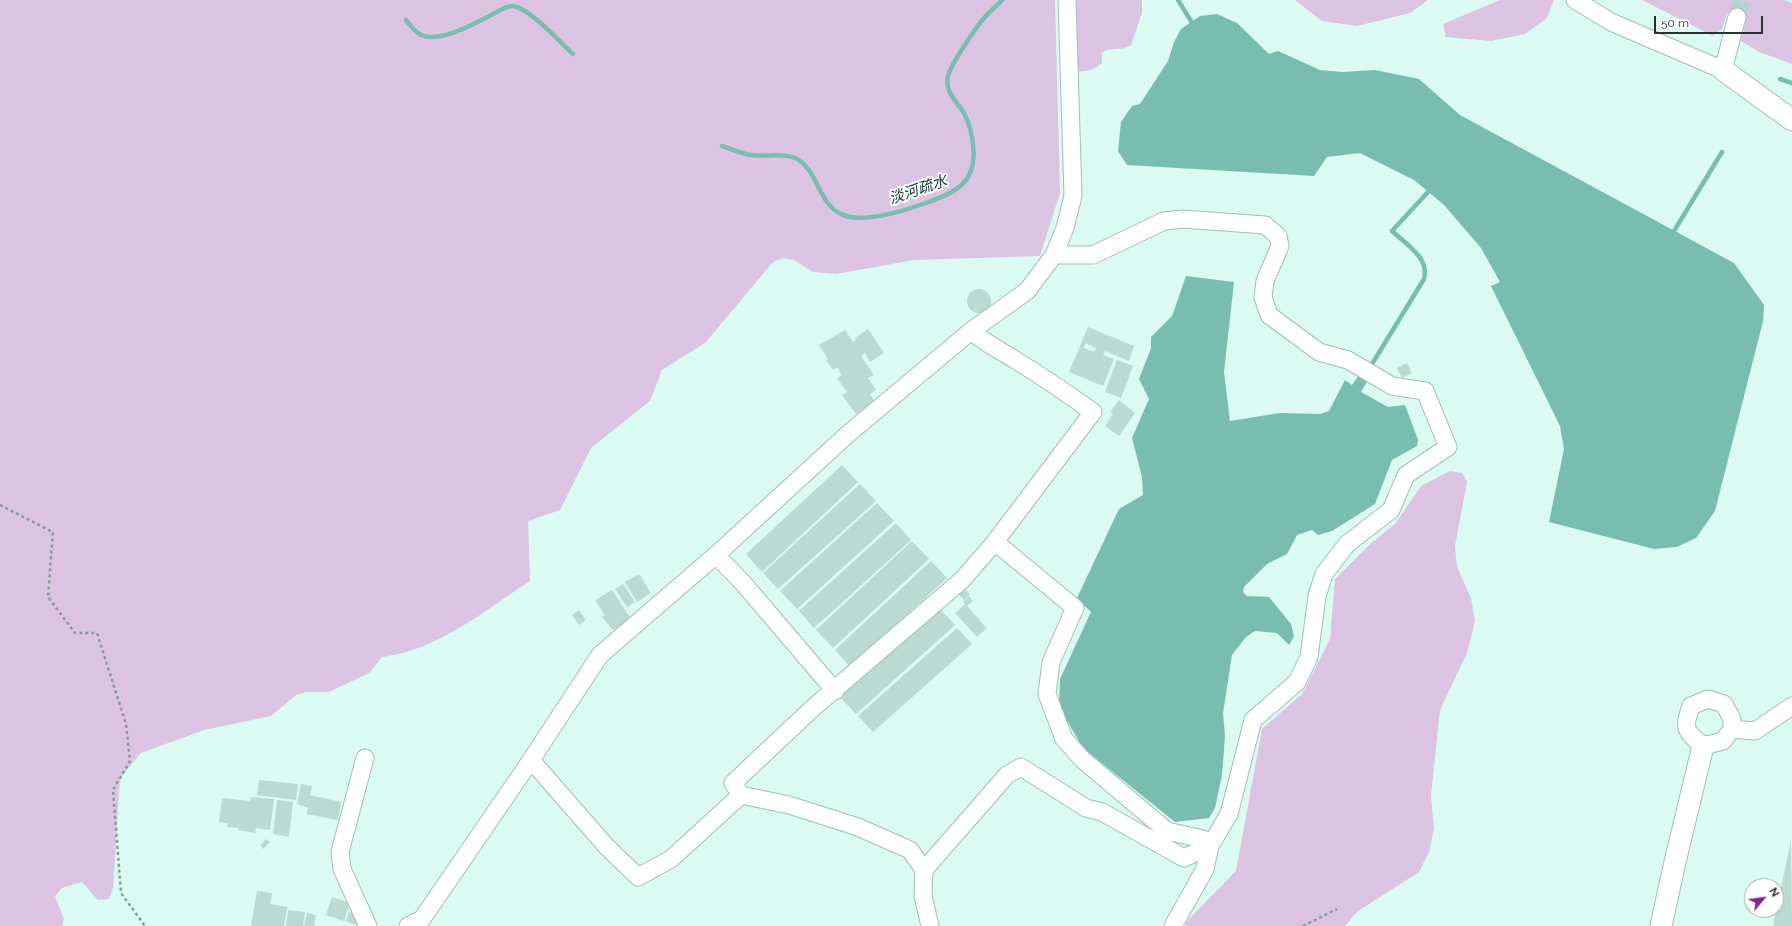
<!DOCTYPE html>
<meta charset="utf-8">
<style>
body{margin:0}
#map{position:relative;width:1792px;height:926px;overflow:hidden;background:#dafaf2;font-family:Raleway,sans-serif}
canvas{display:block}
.north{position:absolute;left:1744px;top:878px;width:40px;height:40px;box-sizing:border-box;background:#fff;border:1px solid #a9adac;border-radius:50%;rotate:61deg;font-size:11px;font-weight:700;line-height:16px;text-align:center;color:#273330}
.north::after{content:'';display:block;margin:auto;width:14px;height:18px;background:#802794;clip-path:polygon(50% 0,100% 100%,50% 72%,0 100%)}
.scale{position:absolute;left:1654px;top:16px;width:109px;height:18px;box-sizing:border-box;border:2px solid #273330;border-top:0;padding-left:5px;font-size:12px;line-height:14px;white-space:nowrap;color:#273330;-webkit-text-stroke:3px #fff;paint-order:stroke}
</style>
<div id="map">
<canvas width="1792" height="926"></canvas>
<div class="north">N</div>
<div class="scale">50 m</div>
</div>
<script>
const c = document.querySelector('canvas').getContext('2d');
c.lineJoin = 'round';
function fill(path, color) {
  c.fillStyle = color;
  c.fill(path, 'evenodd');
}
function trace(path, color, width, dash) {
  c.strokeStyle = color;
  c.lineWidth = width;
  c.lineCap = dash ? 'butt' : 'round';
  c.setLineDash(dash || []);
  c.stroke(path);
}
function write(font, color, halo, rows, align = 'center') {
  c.font = font + ' Raleway,"Noto Sans JP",sans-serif';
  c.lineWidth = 4;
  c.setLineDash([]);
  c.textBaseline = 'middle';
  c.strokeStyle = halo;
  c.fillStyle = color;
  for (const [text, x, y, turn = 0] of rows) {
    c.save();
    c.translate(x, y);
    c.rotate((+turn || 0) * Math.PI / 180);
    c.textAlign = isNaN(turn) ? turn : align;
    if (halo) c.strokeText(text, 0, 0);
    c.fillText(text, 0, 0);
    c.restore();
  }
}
const green = new Path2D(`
 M 0,0 L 1055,0 L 1060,193 L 1040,256 L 914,260 L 836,274 L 813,272 L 794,260 L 783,258 L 773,262 L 705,343 L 662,370 L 650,401 L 591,448 L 560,510 L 528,521 L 530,581 C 484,611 438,650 382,657 L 369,673 L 329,692 L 306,692 L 296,695 L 271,716 L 204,730 L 141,753 L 120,778 L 113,888 L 109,899 L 98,900 L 82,882 L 62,888 L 55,896 L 64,919 L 62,926 L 0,926 Z
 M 1074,0 L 1142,0 L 1142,13 L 1131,45 C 1122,52 1110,46 1102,53 L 1102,63 C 1094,70 1087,72 1077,71 Z
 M 1295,0 L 1428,0 L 1410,13 L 1357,26 L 1322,21 Z
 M 1500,0 L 1554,0 L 1547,18 L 1525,34 L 1491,41 L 1446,37 L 1443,24 Z
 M 1642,0 L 1784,0 L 1792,3 L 1792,64 L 1759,52 L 1741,41 L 1746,20 L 1727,13 L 1722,29 L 1713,36 Z
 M 1450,471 L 1462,473 L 1467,482 L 1455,546 L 1457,567 L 1471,598 L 1475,621 L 1467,653 L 1440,710 L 1431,795 L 1434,829 L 1429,852 L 1419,872 L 1358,911 L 1345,926 L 1185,926 L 1186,922 L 1236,871 L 1262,729 L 1302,694 L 1330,639 L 1335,579 L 1369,545 L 1395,524 L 1421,486 Z`);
const water = new Path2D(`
 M 1217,14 L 1237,23 L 1269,54 L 1278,51 L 1320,70 L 1342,72 L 1375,70 L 1419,79 L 1460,115 L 1734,263 L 1764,305 L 1763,321 L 1715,511 L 1696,538 L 1677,547 L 1654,549 L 1549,522 L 1564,449 L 1560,426 L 1491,286 L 1500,282 L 1481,248 L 1444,205 L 1414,180 L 1360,153 L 1327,157 L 1314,176 L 1127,165 L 1118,151 L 1121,122 L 1132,106 L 1140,104 L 1168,61 L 1174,42 L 1181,29 L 1200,16 Z
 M 1186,276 L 1234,282 L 1224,372 L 1230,421 L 1280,413 L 1320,414 L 1329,411 L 1345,380 L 1352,385 L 1359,375 L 1368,380 L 1361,392 L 1388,407 L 1405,405 L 1418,440 L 1417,446 L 1392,460 L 1375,504 L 1332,531 L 1318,535 L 1312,530 L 1297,535 L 1287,554 L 1267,564 L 1244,587 L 1243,592 L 1247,596 L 1269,597 L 1291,624 L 1294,636 L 1289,645 L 1277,633 L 1255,631 L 1246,637 L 1232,655 L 1223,713 L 1225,736 L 1222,775 L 1215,808 L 1209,818 L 1175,822 L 1083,748 L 1059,707 L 1060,679 L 1091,612 L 1077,598 L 1119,509 L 1143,495 L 1142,477 L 1132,438 L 1149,399 L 1139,379 L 1151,348 L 1151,337 L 1172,316 Z`);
const stream = new Path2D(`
 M 1178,0 L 1191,21
 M 406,20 C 410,25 415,32 421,35 C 440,44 477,22 495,13 C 500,10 508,5 514,6 C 531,10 560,42 573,54
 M 1780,79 L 1792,83
 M 722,146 C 732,149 741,154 751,155 C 765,157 787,152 799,160 C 820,175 819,208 846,216 C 866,222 903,211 923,204 C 954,193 978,184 973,145 C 972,134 969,123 964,113 C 957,102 944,91 948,76 C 951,64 976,27 985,17 C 990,11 997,6 1002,0
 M 1674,231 L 1722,152
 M 1369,369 L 1424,279 C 1430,258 1406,244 1392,231 L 1428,192`);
const building = new Path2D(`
 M967 301a12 12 0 1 1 24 0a12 12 0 1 1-24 0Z
 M 1088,327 L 1134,346 L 1129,361 L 1105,351 L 1103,355 L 1114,359 L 1103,386 L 1069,372 ZM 1085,343 L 1096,348 L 1094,352 L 1084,348 Z
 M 868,329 L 884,353 L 870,362 L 865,353 L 861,356 L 874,375 L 868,378 L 876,390 L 870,394 L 875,402 L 856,414 L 842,395 L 847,392 L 837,378 L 842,375 L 837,367 L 833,370 L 826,360 L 828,359 L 819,345 L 845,330 L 853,342 L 856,340 L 855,338 Z
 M 1117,360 L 1133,366 L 1121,398 L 1105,392 Z
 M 1407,363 L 1412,373 L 1402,378 L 1397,368 Z
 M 1119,400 L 1135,413 L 1119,436 L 1105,426 L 1113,414 L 1110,412 Z
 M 842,465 L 858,482 L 762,572 L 746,554 Z
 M 860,484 L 876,501 L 778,589 L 763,573 Z
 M 877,503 L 894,521 L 797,609 L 780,591 Z
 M 896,523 L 911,540 L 814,628 L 799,611 Z
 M 912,541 L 929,559 L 833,648 L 816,630 Z
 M 931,561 L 947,578 L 850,667 L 835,650 Z
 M 639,574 L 651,593 L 637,602 L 625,582 Z
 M 623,584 L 635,602 L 627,607 L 615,589 Z
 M 964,588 L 970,594 L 964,600 L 958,593 Z
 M 612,590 L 631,619 L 613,630 L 602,617 L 605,615 L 595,600 Z
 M 969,596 L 973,601 L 967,606 L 987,628 L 977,637 L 955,613 L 965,604 L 963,602 Z
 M 939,608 L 955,625 L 856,714 L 840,697 Z
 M 579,610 L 586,620 L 579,625 L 572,615 Z
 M 957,628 L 972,644 L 873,732 L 858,716 Z
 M 259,780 L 298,784 L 296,800 L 257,795 Z
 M 301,784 L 312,786 L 310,795 L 341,802 L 338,820 L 306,814 L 308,808 L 297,804 Z
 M 251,797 L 274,799 L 270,830 L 256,828 L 255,833 L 238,830 L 239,828 L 227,827 L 228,823 L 219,822 L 222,798 L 250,801 Z
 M 277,800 L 293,802 L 289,837 L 273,834 Z
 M 266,839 L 270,842 L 263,849 L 260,845 Z
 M 1791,840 L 1792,926 L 1773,926 Z
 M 257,891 L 272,893 L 270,904 L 287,907 L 284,926 L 251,926 Z
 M 332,897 L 350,903 L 344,921 L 326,915 Z
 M 288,910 L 305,912 L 303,926 L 286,926 Z
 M 349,912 L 357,915 L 359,919 L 356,925 L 346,921 Z
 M 307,913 L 316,915 L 314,926 L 304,926 Z`);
const minorTunnel = new Path2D(`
 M 1737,17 L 1742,0`);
const path = new Path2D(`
 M 0,505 L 53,532 L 48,597 L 75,633 L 97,633 L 126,724 L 130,761 L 113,790 L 121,893 L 145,926
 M 1303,926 L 1337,909`);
const minor = new Path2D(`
 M 1575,0 L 1611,22 L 1723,70 L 1737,17
 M 1054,255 L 1093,255 L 1164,221 L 1183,219 L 1265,225 L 1278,236 L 1280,246 L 1265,281 L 1263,297 L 1269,315 L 1319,352 L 1348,360 L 1392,386 L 1425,391 L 1448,447 L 1406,475 L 1391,510 L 1347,544 L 1324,574 L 1317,596 L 1309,657 L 1297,682 L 1253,720 L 1229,814 L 1210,846 L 1205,869 L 1173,926
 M 995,542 L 1075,608 L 1051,662 L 1047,694 L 1064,739 L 1083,760 L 1167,831 L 1203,839 L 1210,846
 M 716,555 L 743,583 L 835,691
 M 1708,699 L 1724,704 L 1732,719 L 1732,729 L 1723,741 L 1703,746 C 1685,731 1683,729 1691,706 Z
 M 1732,729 L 1755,731 L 1792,706
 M 365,758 L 340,852 L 342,869 L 368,926
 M 531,760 L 606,846 L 638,877 L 671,859 L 741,795
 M 924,870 L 1007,775 L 1021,767 L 1086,808 L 1102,812 L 1184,858 L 1210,846
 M 408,926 L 422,919 L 531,760 L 600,655 L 716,555 L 848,434 L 971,331 L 1027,291 L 1054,255 L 1065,228 L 1073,196 L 1067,0
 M 930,926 L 923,896 L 924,870 L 910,850 L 858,827 L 789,805 L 741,795 L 733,783 L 814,707 L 962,580 L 995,542 L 1093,412 C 1068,394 1043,377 1017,361 C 1001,351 985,343 971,331`);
const tertiary = new Path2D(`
 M 1723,70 L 1792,120
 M 1661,926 L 1675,862 L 1703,746`);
const waterNames = [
 ["淡河疏水",918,190,-19]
];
fill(green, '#dcc3e2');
fill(water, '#78bdae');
trace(stream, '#78bdae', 4.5);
fill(building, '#badad2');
trace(minorTunnel, '#b6d2cb', 17, [17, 8]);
trace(minor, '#a0bfb7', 19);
trace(tertiary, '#a0bfb7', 23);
trace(path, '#859c96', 2.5, [3, 3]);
trace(minor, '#fff', 17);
trace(tertiary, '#fff', 21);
write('italic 15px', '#12342d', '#fff', waterNames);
</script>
